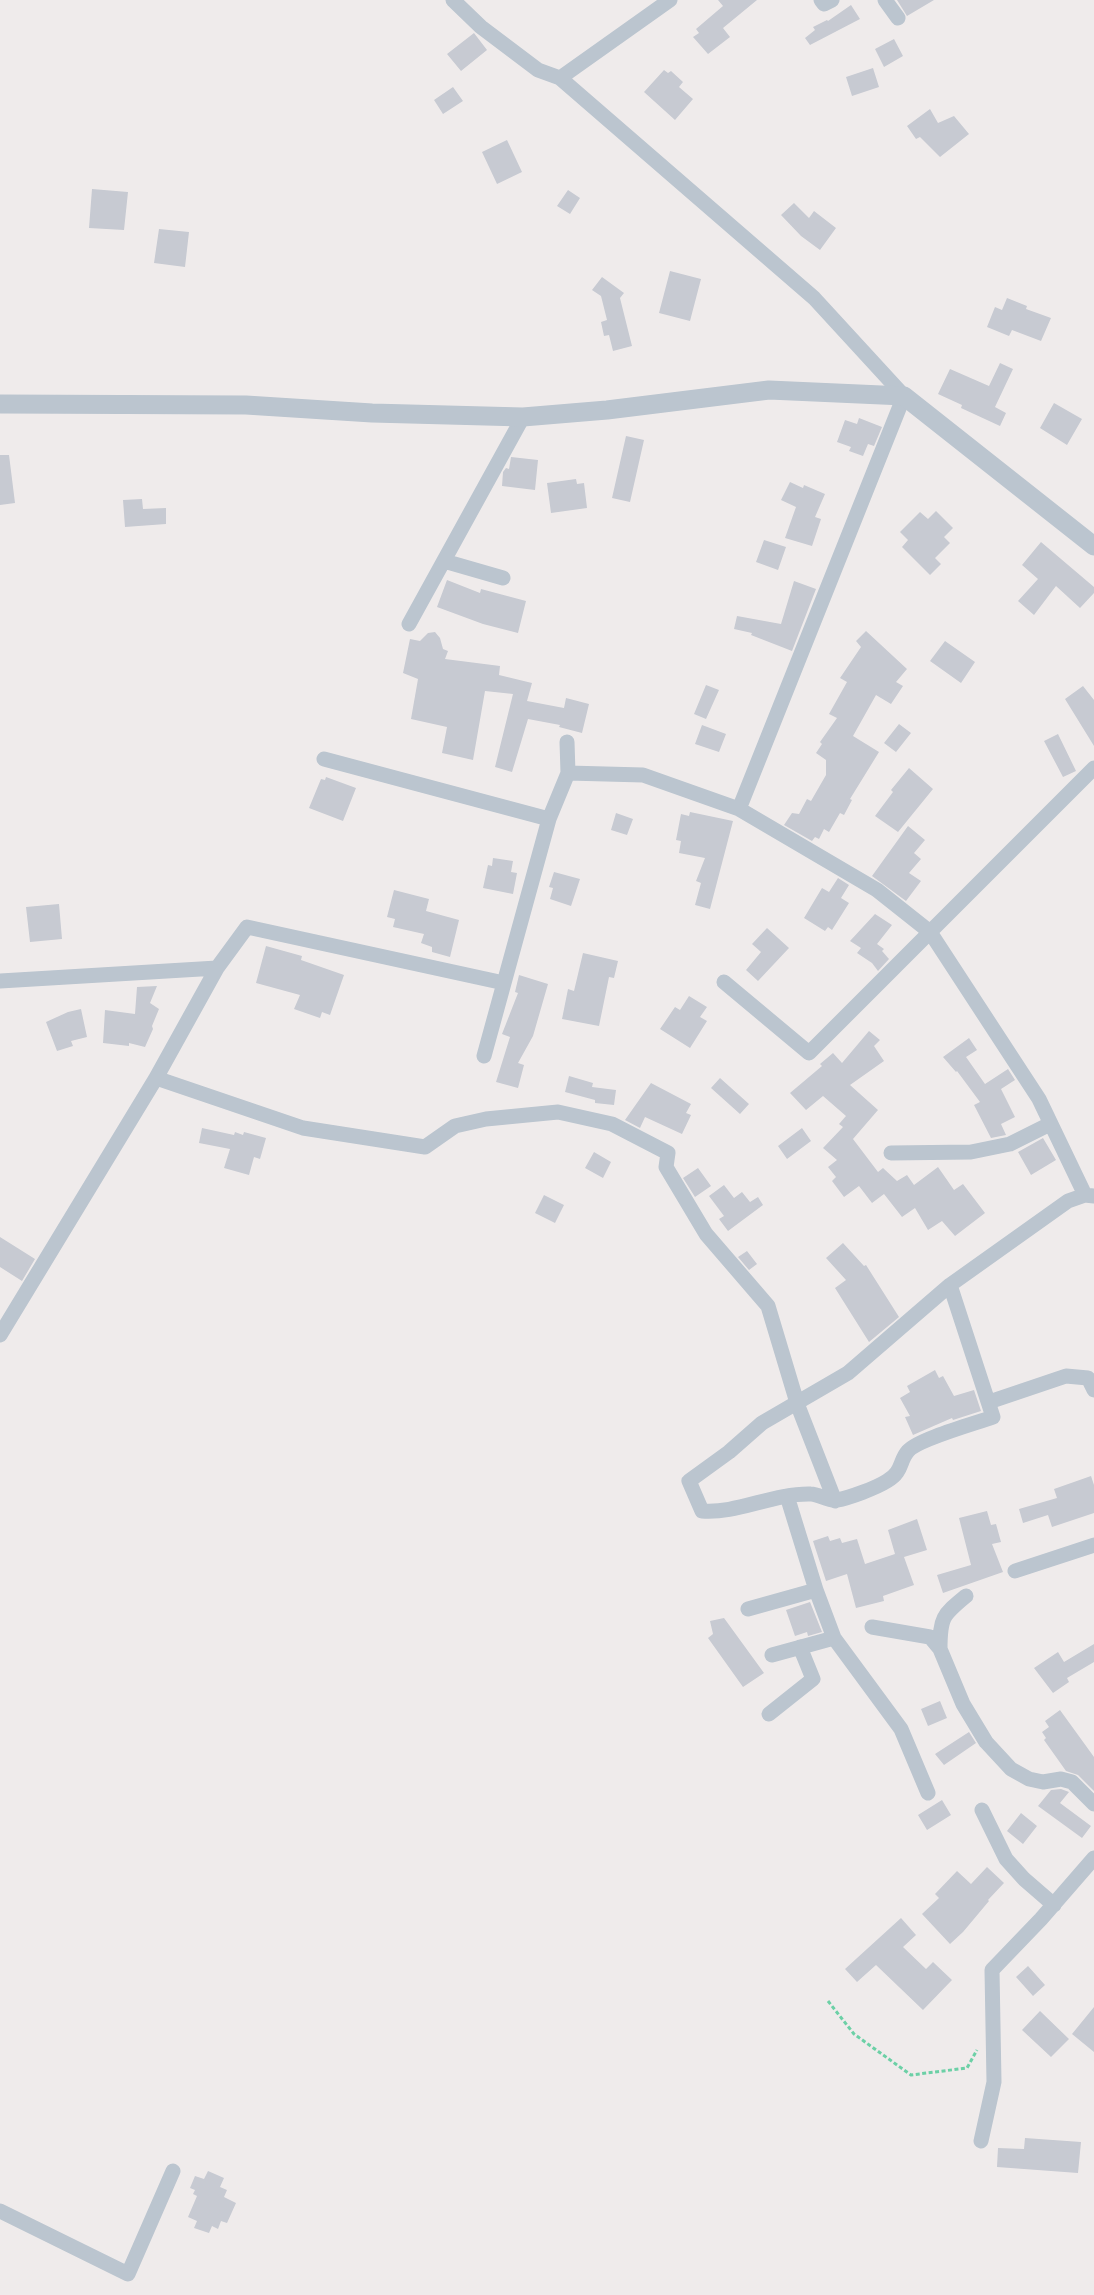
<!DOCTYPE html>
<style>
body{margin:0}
canvas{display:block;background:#efebeb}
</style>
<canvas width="1094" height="2295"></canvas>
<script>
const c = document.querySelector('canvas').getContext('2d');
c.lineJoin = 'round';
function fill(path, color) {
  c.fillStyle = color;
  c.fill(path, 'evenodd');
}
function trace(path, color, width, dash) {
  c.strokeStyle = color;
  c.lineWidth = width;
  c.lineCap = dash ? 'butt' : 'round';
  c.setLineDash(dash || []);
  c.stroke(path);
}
const building = new Path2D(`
 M 718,0 L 757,0 L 723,28 L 730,37 L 708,54 L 693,37 L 699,33 L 696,29 L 723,6 Z
 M 897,0 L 934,0 L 907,16 Z
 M 851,5 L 860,19 L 810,45 L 805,38 L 815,30 L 813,27 L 827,20 L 828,21 Z
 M 474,33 L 487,50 L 461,71 L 447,54 Z
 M 894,39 L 903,56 L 884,67 L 875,49 Z
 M 873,68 L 879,87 L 852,96 L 846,77 Z
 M 664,70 L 668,73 L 671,71 L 683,82 L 679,87 L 693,99 L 675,120 L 644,92 Z
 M 453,87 L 463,101 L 443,114 L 434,100 Z
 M 930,109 L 938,123 L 954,116 L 969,134 L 940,157 L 920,137 L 916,139 L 907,126 Z
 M 507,140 L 522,172 L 497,184 L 482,152 Z
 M 92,189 L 128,192 L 124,230 L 89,228 Z
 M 568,190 L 580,198 L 570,214 L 557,206 Z
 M 794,203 L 809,218 L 814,211 L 836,228 L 820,250 L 801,236 L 781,215 Z
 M 159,229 L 189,232 L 185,267 L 154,263 Z
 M 670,271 L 701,279 L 690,321 L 659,313 Z
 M 602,277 L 624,293 L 620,298 L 632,346 L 613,351 L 609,335 L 604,336 L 601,322 L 607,320 L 601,296 L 592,290 Z
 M 1007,298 L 1027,306 L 1026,309 L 1051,318 L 1041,341 L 1012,330 L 1009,336 L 987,327 L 995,307 L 1002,310 Z
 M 1000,363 L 1013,369 L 995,407 L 1006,413 L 1000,426 L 961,408 L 962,405 L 938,394 L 950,369 L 989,386 Z
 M 1054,403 L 1082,419 L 1067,445 L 1040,428 Z
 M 859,418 L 882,427 L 874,446 L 868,444 L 863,456 L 849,451 L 851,447 L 837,442 L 845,420 L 857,424 Z
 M 626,436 L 644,440 L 630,502 L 612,498 Z
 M 0,455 L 9,455 L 15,503 L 0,505 Z
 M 511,457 L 538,460 L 535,490 L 502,486 L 503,472 L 506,468 L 509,469 Z
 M 576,479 L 577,484 L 584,483 L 587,508 L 551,513 L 547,483 Z
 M 790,482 L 803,488 L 804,485 L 825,494 L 815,517 L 821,519 L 812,546 L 785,538 L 796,507 L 781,500 Z
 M 142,499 L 143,509 L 166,508 L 166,524 L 125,527 L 123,500 Z
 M 936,511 L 953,528 L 944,537 L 950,543 L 935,558 L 941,564 L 930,575 L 902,547 L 908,540 L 900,532 L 920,512 L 928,519 Z
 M 764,540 L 786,547 L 778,570 L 756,562 Z
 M 1041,542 L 1094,587 L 1094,593 L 1080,608 L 1056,586 L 1034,615 L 1018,601 L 1038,579 L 1022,565 Z
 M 447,580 L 480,593 L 481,589 L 526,601 L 518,633 L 483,624 L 437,607 Z
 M 794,581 L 816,589 L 792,651 L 751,635 L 752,633 L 734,629 L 737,616 L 781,624 Z
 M 866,631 L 907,669 L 896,682 L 903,686 L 891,704 L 876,695 L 853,736 L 879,752 L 850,799 L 852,800 L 844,815 L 840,813 L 829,832 L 824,829 L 819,839 L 815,837 L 812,841 L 784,825 L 792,813 L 799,814 L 807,799 L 811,801 L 826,775 L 826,760 L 816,753 L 822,744 L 820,742 L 837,718 L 829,714 L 847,682 L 840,678 L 861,647 L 856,641 Z
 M 435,632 L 440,638 L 443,649 L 448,651 L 445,659 L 500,666 L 499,675 L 532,683 L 527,701 L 564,708 L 566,698 L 589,704 L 582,733 L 559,727 L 560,725 L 528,719 L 512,772 L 495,767 L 513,694 L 485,691 L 473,760 L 442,753 L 447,727 L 411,719 L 418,679 L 403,673 L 410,639 L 420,641 L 428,633 Z
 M 945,641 L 975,662 L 961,683 L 930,661 Z
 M 706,685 L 719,690 L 706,719 L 694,714 Z
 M 1083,686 L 1094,700 L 1094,746 L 1065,699 Z
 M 899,724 L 911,733 L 896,752 L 884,743 Z
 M 702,725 L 726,734 L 719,752 L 695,744 Z
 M 1058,734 L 1076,771 L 1063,777 L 1044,741 Z
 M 909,768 L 933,789 L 898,832 L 875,816 L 893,792 L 891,790 Z
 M 326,777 L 356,788 L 343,821 L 309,808 L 321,779 L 325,780 Z
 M 690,812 L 733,821 L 710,909 L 695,905 L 701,883 L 696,881 L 705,858 L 679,853 L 681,841 L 676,840 L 681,814 L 689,816 Z
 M 616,813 L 633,819 L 627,835 L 611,830 Z
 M 908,826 L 925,840 L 914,853 L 921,859 L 909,873 L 921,881 L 906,901 L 872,876 Z
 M 493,858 L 513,861 L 511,872 L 517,873 L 513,894 L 483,888 L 488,865 L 492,866 Z
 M 554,872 L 580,879 L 571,906 L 550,899 L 553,888 L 549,887 Z
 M 838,878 L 849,885 L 841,898 L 849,903 L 832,930 L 828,927 L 825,931 L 804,918 L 822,888 L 829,892 Z
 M 394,890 L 429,899 L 426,911 L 459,920 L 450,957 L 432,952 L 432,947 L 421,943 L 424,934 L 393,927 L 395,919 L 387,917 Z
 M 59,904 L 62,939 L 30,942 L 26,907 Z
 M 875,914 L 892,925 L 877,944 L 884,949 L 882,951 L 889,959 L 878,971 L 872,963 L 857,953 L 861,948 L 850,941 Z
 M 767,928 L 789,948 L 758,981 L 746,970 L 761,952 L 752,944 Z
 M 266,946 L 302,956 L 301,960 L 344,975 L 330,1015 L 322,1012 L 320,1018 L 294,1009 L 300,995 L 256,983 Z
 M 583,953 L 618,961 L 614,978 L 609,977 L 599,1026 L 562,1019 L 568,989 L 574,991 Z
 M 519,975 L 548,984 L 533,1036 L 518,1063 L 524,1065 L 518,1088 L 496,1082 L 510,1037 L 502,1034 L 518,993 L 515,992 Z
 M 157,986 L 150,1003 L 159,1009 L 152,1026 L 153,1029 L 145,1047 L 129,1043 L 129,1046 L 103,1043 L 105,1010 L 135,1014 L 137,987 Z
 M 689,996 L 707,1007 L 700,1017 L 707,1021 L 690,1048 L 660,1029 L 675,1007 L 680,1010 Z
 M 81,1009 L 87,1037 L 71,1041 L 73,1046 L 57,1051 L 46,1022 L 68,1012 Z
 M 869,1031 L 880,1040 L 874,1046 L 884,1061 L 850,1085 L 878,1110 L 853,1139 L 878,1172 L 883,1168 L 897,1181 L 907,1175 L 914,1185 L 938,1167 L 954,1190 L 963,1184 L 985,1213 L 955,1236 L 942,1221 L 928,1230 L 915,1208 L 902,1217 L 884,1194 L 872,1203 L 859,1186 L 844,1197 L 832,1181 L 836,1177 L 828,1167 L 837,1160 L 823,1148 L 843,1127 L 839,1124 L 846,1116 L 823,1096 L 806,1110 L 790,1093 L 822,1066 L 820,1064 L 833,1053 L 842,1063 Z
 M 969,1038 L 977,1050 L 966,1057 L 985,1084 L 1008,1069 L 1015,1080 L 1001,1089 L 1015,1117 L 1001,1124 L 1006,1135 L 991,1138 L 974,1105 L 980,1102 L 957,1071 L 956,1072 L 943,1057 Z
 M 569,1076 L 593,1083 L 592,1087 L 616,1090 L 614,1105 L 595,1103 L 595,1100 L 565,1092 Z
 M 720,1078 L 749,1104 L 740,1114 L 711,1088 Z
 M 651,1083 L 691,1104 L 686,1113 L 691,1115 L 682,1134 L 645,1117 L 640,1128 L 625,1120 Z
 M 202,1128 L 234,1135 L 235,1132 L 243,1135 L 244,1132 L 266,1138 L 260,1159 L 254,1157 L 249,1175 L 224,1168 L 230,1149 L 199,1143 Z
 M 802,1128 L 811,1141 L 787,1159 L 778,1146 Z
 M 1043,1138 L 1056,1160 L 1031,1175 L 1018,1152 Z
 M 594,1152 L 611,1162 L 603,1178 L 585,1168 Z
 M 698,1168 L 711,1186 L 695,1197 L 683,1178 Z
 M 724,1185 L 734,1198 L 742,1192 L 750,1202 L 758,1197 L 763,1205 L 728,1231 L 719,1219 L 724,1216 L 709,1196 Z
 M 544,1195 L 564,1205 L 555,1223 L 535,1213 Z
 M 0,1237 L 35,1259 L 22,1281 L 0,1267 Z
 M 843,1243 L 864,1266 L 866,1265 L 899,1317 L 869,1342 L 835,1288 L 846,1280 L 826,1258 Z
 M 747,1251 L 757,1264 L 749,1270 L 738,1257 Z
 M 935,1370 L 939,1378 L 943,1376 L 954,1396 L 974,1390 L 981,1411 L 953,1420 L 952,1418 L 913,1435 L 905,1417 L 910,1416 L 900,1398 L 910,1392 L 907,1386 Z
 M 1091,1476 L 1094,1485 L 1094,1513 L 1052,1527 L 1048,1515 L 1023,1523 L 1019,1509 L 1057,1498 L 1054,1489 Z
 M 987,1511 L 991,1525 L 996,1524 L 1001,1542 L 992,1544 L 1003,1572 L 943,1593 L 937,1575 L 971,1565 L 959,1518 Z
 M 917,1519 L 927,1550 L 904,1557 L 914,1585 L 883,1596 L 884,1601 L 856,1608 L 847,1574 L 826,1581 L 813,1541 L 828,1536 L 830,1541 L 840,1538 L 842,1543 L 857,1539 L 865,1564 L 895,1554 L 888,1530 Z
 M 810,1602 L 822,1632 L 808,1636 L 807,1632 L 795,1636 L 786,1610 Z
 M 724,1618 L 764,1673 L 743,1687 L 708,1638 L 713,1634 L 710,1621 Z
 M 1094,1644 L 1094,1662 L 1067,1678 L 1069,1682 L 1053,1693 L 1034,1668 L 1058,1652 L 1064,1662 Z
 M 940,1701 L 947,1718 L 928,1726 L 921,1709 Z
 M 1060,1710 L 1094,1757 L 1094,1791 L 1078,1775 L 1066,1771 L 1044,1740 L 1046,1738 L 1042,1732 L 1049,1727 L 1045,1721 Z
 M 969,1732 L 976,1743 L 944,1765 L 935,1754 Z
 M 1061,1789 L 1069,1792 L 1060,1803 L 1091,1826 L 1082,1838 L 1038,1806 L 1051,1790 Z
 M 942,1800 L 951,1815 L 927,1830 L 918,1815 Z
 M 1021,1813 L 1037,1826 L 1023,1844 L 1007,1831 Z
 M 987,1867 L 1004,1883 L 988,1900 L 989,1901 L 963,1932 L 950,1944 L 922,1914 L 939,1898 L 935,1894 L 957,1871 L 971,1884 Z
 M 901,1918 L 916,1935 L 903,1947 L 926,1969 L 933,1962 L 952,1980 L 923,2010 L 876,1965 L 857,1982 L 845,1969 Z
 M 1028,1966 L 1045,1985 L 1033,1996 L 1016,1977 Z
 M 1094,2007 L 1094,2052 L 1072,2034 Z
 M 1040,2011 L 1069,2039 L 1051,2057 L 1022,2030 Z
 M 1025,2138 L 1081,2142 L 1078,2173 L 997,2167 L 998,2148 L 1024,2149 Z
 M 208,2171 L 224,2178 L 220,2187 L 227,2190 L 224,2197 L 236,2203 L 227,2223 L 221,2221 L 218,2229 L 212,2226 L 209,2233 L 194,2228 L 197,2221 L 188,2217 L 197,2196 L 193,2194 L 195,2190 L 190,2188 L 195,2176 L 204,2179 Z`);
const path = new Path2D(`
 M 828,2001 L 854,2034 L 911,2075 L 967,2068 L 977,2050`);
const minor = new Path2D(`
 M 453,0 L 481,27 L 538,70 L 560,78 L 814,298 L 904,396 L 739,809
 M 821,0 L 824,4 L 832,0
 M 885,0 L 898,18
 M 560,78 L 670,0
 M 444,561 L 503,578
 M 409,624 L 523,417
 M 324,759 L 549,819
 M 568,773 L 643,775 L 739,809 L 877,890 L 930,932 L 1039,1099 L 1085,1195
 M 0,981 L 217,968
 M 724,982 L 809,1053 L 1094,768
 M 484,1056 L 549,819 L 568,773 L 567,742
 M 156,1078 L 303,1128 L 425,1147 L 455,1126 L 486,1119 L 558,1112 L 612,1124 L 668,1153 L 666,1167 L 706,1234 L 768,1306 L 798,1406 L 835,1501
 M 891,1153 L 971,1152 L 1010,1144 L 1050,1124
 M 950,1285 L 993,1417 C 977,1423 918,1439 908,1451 C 899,1461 903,1472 887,1481 C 876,1488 849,1498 837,1500 C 829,1502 819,1494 811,1494 C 773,1493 737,1514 702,1511 L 689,1481 L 729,1452 L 762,1423 L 848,1373 L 950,1285 L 1068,1201 L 1085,1195 L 1094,1196
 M 0,1335 L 156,1078 L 217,968 L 247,927 L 504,983
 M 989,1402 L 1066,1376 L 1088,1378 L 1094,1390
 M 1015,1571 L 1094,1545
 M 748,1609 L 816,1590 L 787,1496
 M 872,1627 L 930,1637 L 940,1649 L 963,1704 L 986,1742 L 1011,1769 L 1029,1779 L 1043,1782 L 1061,1779 L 1072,1782 L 1094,1804
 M 834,1638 L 901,1729 L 928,1793
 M 940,1649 C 940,1617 943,1615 966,1596
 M 772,1655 L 834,1638 L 816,1590
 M 769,1714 L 813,1679 L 800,1647
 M 982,1810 L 1006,1859 L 1024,1879 L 1054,1905
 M 981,2141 L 994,2082 L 992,1970 L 1041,1919 L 1094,1858
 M 0,2211 L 128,2274 L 173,2171`);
const tertiary = new Path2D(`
 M 0,404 L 246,405 L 372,413 L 523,417 L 607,410 L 769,390 L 904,396 L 1094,546`);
fill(building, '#c7cad2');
trace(path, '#6cd0a6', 3, [4, 2.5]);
trace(minor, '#bbc5cf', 15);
trace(tertiary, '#bbc5cf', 19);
</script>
